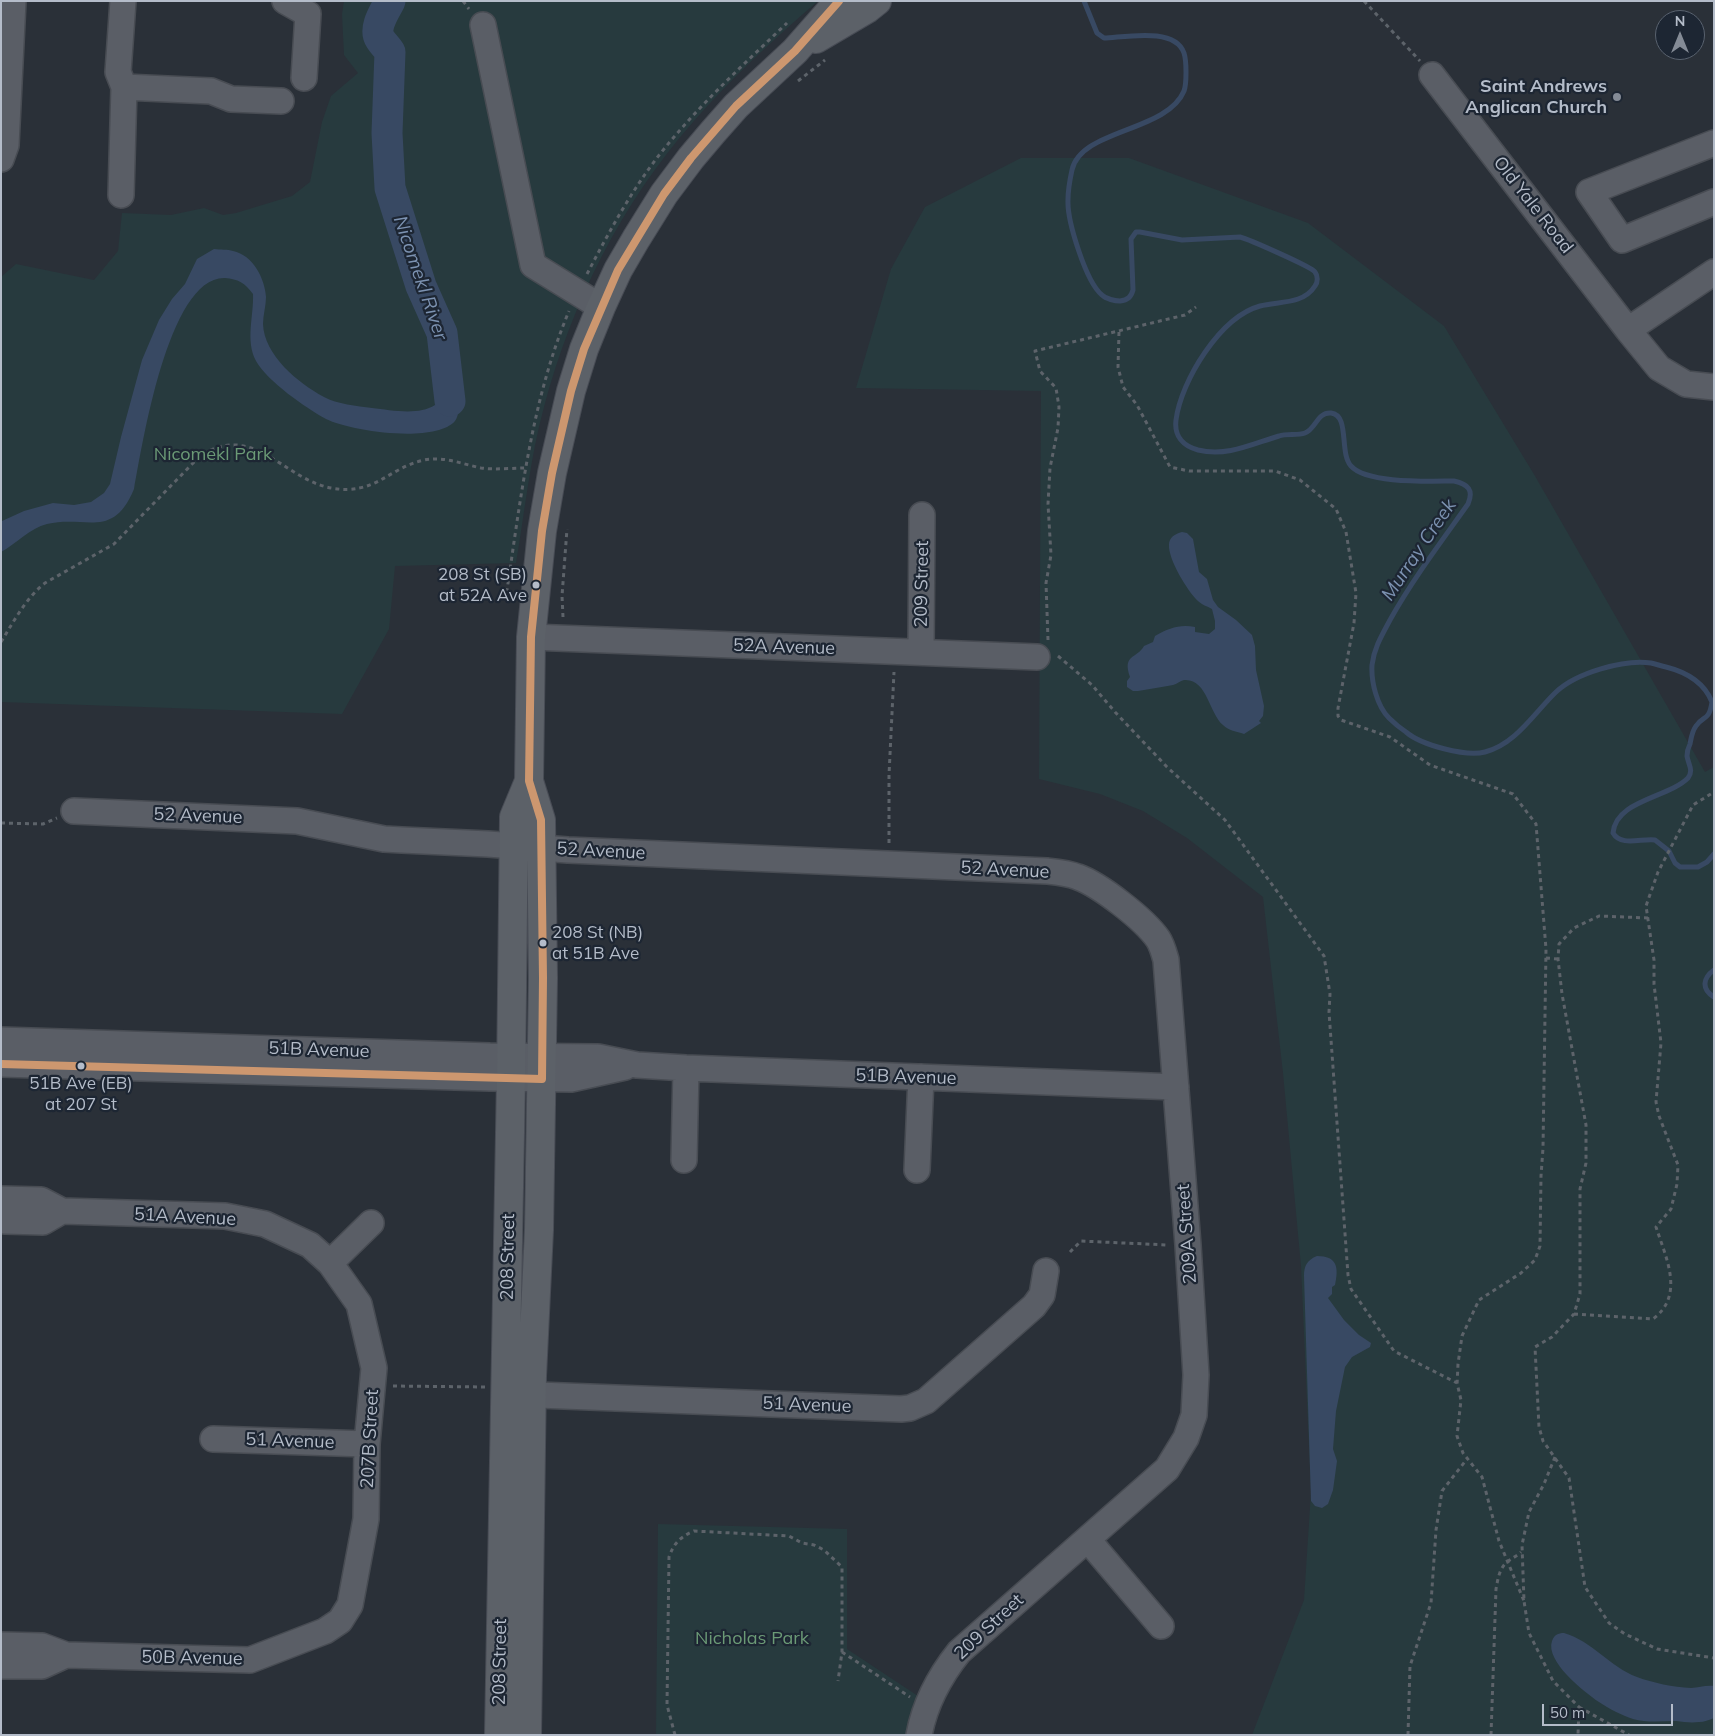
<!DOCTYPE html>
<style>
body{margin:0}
#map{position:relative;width:1715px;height:1736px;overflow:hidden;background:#2a3038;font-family:Mulish,sans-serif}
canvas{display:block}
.frame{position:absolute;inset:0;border:2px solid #b4bcc9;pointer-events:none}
.north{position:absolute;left:1655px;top:10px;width:50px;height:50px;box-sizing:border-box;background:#1d2633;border:1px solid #59626f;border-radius:50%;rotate:0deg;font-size:14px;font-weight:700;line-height:20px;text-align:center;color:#b4bcc9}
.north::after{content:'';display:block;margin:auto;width:18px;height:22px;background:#848b96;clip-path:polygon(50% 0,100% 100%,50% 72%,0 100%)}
.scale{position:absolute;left:1542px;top:1704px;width:131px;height:22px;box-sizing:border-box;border:2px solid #b4bcc9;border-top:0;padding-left:6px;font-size:15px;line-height:18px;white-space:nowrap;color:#b4bcc9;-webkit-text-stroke:4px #1d2633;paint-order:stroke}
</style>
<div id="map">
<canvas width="1715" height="1736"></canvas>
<div class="frame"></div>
<div class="north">N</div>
<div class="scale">50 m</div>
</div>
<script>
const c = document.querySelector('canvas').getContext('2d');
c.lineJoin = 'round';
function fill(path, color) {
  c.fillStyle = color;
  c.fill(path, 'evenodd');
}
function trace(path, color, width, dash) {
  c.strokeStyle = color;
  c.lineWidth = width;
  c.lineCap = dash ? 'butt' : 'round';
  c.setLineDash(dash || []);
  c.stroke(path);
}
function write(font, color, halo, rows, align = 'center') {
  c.font = font + ' Mulish,sans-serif';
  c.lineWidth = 4.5;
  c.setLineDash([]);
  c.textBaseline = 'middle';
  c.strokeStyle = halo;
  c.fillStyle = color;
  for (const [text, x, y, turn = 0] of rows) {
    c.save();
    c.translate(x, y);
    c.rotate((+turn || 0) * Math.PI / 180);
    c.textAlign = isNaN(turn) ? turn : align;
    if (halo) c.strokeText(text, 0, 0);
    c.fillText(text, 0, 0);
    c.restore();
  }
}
const green = new Path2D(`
 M 344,1 L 818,1 C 774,39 731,78 693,122 C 621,204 572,302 544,407 C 530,458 525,511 516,563 L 395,566 L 389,629 L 342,714 L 1,702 L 1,277 L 16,264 L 94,280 L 118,251 L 122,213 L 171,215 L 204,208 L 223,215 L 236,213 L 292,196 L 310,182 L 322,122 L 331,96 L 358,73 L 344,55 L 342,14 Z
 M 1021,158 L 1129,158 L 1308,223 L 1444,326 L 1535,476 L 1705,772 L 1714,767 L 1714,1735 L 1252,1735 L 1304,1600 L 1311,1492 L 1301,1266 L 1283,1073 L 1263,897 L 1187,838 L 1143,811 L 1100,794 L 1039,779 L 1041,391 L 856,388 L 891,269 L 925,207 Z
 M 658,1524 L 847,1529 L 847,1649 L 918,1696 L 908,1735 L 656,1735 Z`);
const water = new Path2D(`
 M 214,249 C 220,250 228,249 233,251 C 253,255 265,279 266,297 C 266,306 263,315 263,324 C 264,355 298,383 324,397 C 337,404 357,406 372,408 C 391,410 418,416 435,405 C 442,389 436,372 433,356 L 448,358 C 451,373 465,409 455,421 C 435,444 350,431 326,419 C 306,408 267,381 256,361 C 245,340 254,316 253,294 C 245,283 238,279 225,278 C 168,276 142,447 134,489 C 113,540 86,515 47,524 C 30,528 16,544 1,552 L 2,521 L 24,511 L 53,503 L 74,505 L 91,502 L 104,493 L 110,484 L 121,437 L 142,360 L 159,320 L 172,299 L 185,284 L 197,259 Z
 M 1182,532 L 1187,533 L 1193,539 L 1199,572 L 1207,579 L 1213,600 L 1218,607 L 1236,620 L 1252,635 L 1255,646 L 1256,670 L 1264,706 L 1263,716 L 1259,721 L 1261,723 L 1244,734 C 1236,731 1229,731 1223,725 C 1209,713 1207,678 1184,680 C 1180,681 1177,684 1173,685 C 1162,687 1150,689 1138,691 L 1133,691 L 1127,687 L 1127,681 L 1130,677 C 1122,654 1137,659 1144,646 L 1153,642 L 1155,636 C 1169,628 1180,624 1195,627 L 1195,632 L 1209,634 L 1215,629 L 1215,621 L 1212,609 C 1207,606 1202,605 1198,601 C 1188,592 1168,559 1169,545 C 1169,537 1175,534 1182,532 Z
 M 1317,1256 C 1337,1256 1339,1267 1335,1285 L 1332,1287 L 1332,1294 L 1328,1298 L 1344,1320 L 1359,1335 L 1371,1343 L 1370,1347 L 1352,1357 L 1345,1367 L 1336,1411 L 1333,1449 L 1337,1461 L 1333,1490 L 1328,1504 L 1322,1508 L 1315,1506 L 1311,1501 L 1304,1276 C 1304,1266 1307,1260 1317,1256 Z
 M 1564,1633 C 1592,1641 1610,1667 1637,1677 C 1653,1683 1673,1687 1691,1688 C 1699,1688 1705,1685 1714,1686 L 1714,1718 C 1709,1720 1704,1722 1699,1722 C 1691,1723 1684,1722 1676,1721 C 1662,1721 1647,1723 1633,1719 C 1622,1715 1609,1709 1599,1702 C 1584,1692 1545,1661 1552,1641 C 1554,1635 1558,1633 1564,1633 Z`);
const stream = new Path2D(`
 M 1084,1 L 1097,33 L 1104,38 C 1126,37 1175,27 1184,53 C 1186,59 1186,66 1186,72 C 1186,78 1186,86 1184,91 C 1167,132 1081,129 1072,170 C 1070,179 1068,190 1068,200 C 1067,221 1086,282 1102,295 C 1106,299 1115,301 1120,301 C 1128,300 1131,297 1133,290 L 1131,239 L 1136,232 L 1140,232 L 1182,240 L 1240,237 C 1248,239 1312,267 1315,272 C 1318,276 1318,282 1315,286 C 1303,305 1278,301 1260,306 C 1220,317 1181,381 1176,420 C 1174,436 1183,446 1198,450 C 1227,457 1252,444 1279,436 C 1287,433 1297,436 1305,433 C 1316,429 1317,412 1331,413 C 1350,415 1339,453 1351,466 C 1367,484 1430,481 1454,481 C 1468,484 1474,490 1468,504 C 1441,542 1413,579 1390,620 C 1382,635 1374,648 1372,665 C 1371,682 1377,706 1389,718 C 1394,723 1400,728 1406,732 C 1421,745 1466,757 1485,752 C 1516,744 1534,713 1556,692 C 1576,673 1624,659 1651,663 C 1656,664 1661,666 1666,667 C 1686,672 1704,682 1712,702 C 1709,722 1703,715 1696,726 C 1692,731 1691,739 1690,744 C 1688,748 1687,752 1687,756 C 1688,764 1694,770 1688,778 C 1668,798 1616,800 1613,833 C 1621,847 1642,838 1655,840 L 1669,851 L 1675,863 L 1680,867 L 1698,867 L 1707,862 L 1714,854
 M 1714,970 C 1703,978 1701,989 1714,997`);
const river = new Path2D(`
 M 390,1 C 385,11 373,28 380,39 C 383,44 387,47 390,52 L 387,133 L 390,188 L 421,286 L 442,333 L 450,401`);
const path = new Path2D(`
 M 463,1 L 469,9
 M 1364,1 L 1420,61
 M 798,81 L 825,60
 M 587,274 C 609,232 631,191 660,154 C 698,106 743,65 787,23
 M 1119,332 L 1118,367 L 1123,387 L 1137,405 L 1170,467 L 1189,471 L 1275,471 L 1300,480 L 1336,509 L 1346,532 L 1356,593 L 1354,623 L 1338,708 L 1338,716 L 1341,720 L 1390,737 L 1430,765 L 1513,794 L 1536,824 L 1546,949 L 1543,1148 L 1541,1176 L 1540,1246 L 1535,1260 L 1521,1273 L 1479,1300 L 1462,1336 L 1458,1364 L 1457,1386
 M 512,599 L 507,590 C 521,496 532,399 569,311
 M 563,617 L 562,596 L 567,529
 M 1048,640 L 1046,583 L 1051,555 L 1048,504 L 1050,468 L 1058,428 L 1059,407 L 1056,388 L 1040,371 L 1035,351 L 1185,315 L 1196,307
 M 1,642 C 14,621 26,598 45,583 L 114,544 L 199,457 C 252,420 283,479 331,488 C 375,496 388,468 424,460 C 444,456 462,464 481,468 C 495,470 512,468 526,468
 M 1058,656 L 1092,685 L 1115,712 L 1167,767 L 1225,820 L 1324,956 L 1330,994 L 1329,1012 L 1348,1275 L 1351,1289 L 1394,1351 L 1457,1383 L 1461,1400 L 1457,1436 L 1463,1453 L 1482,1477 L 1499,1541 L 1524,1601
 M 1,823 L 43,824 L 57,818
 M 889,843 L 889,775 L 894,672
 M 1648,918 L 1599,916 L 1574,928 L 1559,944 L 1558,959 L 1562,994 L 1586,1125 L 1586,1163 L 1580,1189 L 1580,1294 L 1574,1314 L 1552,1337 L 1535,1347 L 1539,1427 L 1543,1441 L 1569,1478 L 1585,1587 L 1609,1623 L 1625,1634 L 1657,1649 L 1714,1658
 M 1546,958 L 1558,959
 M 1070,1252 L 1081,1241 L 1167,1245
 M 1574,1314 L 1653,1319 C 1685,1295 1666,1258 1656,1227 L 1671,1209 L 1677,1184 L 1678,1165 L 1659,1116 L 1656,1102 L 1661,1043 L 1654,984 L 1654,960 L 1646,906 L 1658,872 L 1693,805 L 1714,792
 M 393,1386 L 485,1387
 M 1555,1457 L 1544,1484 L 1529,1512 L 1522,1545 L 1524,1601 L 1529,1633 L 1553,1681 L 1579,1707 L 1578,1735
 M 842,1652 L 910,1697
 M 1579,1707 L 1629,1735
 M 675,1735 L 667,1705 L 669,1557 C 674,1543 680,1537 694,1531 L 789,1536 L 802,1543 L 814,1545 L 824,1550 L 842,1567 L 842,1652 L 838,1681
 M 1408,1735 L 1410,1666 L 1431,1603 L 1436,1530 L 1442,1491 L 1467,1459
 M 1491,1735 L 1496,1589 C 1498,1579 1499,1569 1507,1562 C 1512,1558 1517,1556 1521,1552`);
const minor = new Path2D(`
 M 285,1 L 308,14 L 304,78
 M 483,25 L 533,265 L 601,307
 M 1432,75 L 1628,330 L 1659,368 L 1686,384 L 1714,387
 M 124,87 L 211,91 L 231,99 L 281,101
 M 1714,143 L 1589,192 L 1622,240 L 1714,202
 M 1,159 L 6,145 L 13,1
 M 121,195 L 124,87 L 118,72 L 123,1
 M 1628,330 L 1714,272
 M 531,637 L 1037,657
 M 921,652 L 922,515
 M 74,811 L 297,821 L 384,839 L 402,840 L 488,844 L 568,850 L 1047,871 C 1057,872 1068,873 1078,877 C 1100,885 1144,919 1158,939 C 1162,945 1164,953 1166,960 L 1188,1245 L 1196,1375 L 1194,1415 L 1186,1438 L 1167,1469 L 959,1652 C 939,1677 925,1703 919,1735
 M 1,1040 L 490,1056 L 598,1057 L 637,1065 L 686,1068 L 1176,1087
 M 1,1064 L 490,1078 L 571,1079 L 625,1067
 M 684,1160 L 686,1068
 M 917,1170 L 921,1077
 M 1,1199 L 41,1200 L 62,1211 L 225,1216 L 265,1224 L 310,1245 L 330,1263 L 359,1304 L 374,1368 L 367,1444 L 366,1519 L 350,1605 L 340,1621 L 325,1631 L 250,1660 L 66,1655 L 42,1646 L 1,1645
 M 1,1219 L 5,1221 L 43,1222 L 62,1211
 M 330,1263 L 371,1223
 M 512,1394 L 901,1409 L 910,1408 L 926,1401 L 1034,1306 L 1042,1295 L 1046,1271
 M 213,1439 L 367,1444
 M 1088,1540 L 1161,1626
 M 1,1666 L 42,1666 L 66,1655`);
const major = new Path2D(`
 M 816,39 L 867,9 L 877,1
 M 499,1735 L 511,1078 L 514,817 L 529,781
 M 527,1735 L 532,1376 L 539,1230 L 543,978 L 541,820 L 529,781 L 531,637 L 542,531 L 552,473 L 571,391 L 584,349 L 601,307 L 618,270 L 636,239 L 664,194 L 691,158 L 713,132 L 736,106 L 795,51 L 839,1`);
const bus1 = new Path2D(`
 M 1,1064 L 542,1079 L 543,978 L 541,820 L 529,781 L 531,637 L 542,531 L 552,473 L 571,391 L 584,349 L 618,270 L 664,194 L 691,158 L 736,106 L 795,51 L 839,1`);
const markers = [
 [1617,97,5,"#848b96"],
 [536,585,4.5,"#b4bcc9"],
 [543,943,4.5,"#b4bcc9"],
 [81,1066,4.5,"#b4bcc9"]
];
const busNames = [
 ["208 St (SB)",527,575],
 ["at 52A Ave",527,596],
 ["208 St (NB)",552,933,"left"],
 ["at 51B Ave",552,954,"left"],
 ["51B Ave (EB)",81,1084,"center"],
 ["at 207 St",81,1105,"center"]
];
const poiNames = [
 ["Saint Andrews",1607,87],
 ["Anglican Church",1607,108]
];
const streetNames = [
 ["Old Yale Road",1533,205,52],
 ["209 Street",922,584,-89],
 ["52A Avenue",784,647,2],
 ["52 Avenue",198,816,2],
 ["52 Avenue",601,851,3],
 ["52 Avenue",1005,870,3],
 ["51B Avenue",319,1050,2],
 ["51B Avenue",906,1077,2],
 ["51A Avenue",185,1217,3],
 ["209A Street",1187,1234,-94],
 ["208 Street",508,1257,-89],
 ["51 Avenue",807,1405,2],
 ["207B Street",370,1439,-87],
 ["51 Avenue",290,1441,2],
 ["209 Street",989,1627,-43],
 ["50B Avenue",192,1658,1],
 ["208 Street",500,1662,-89]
];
const parkNames = [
 ["Nicomekl Park",213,455],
 ["Nicholas Park",752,1639]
];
const waterNames = [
 ["Nicomekl River",420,278,71],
 ["Murray Creek",1419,550,-56]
];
fill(green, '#273a3e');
fill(water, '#384963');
trace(stream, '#384963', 5);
trace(river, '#384963', 31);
trace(minor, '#484c53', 28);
trace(major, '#484c55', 30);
trace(path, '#5d636a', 3, [4, 4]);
trace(minor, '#5a5e66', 25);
trace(major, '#5c6168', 28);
trace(bus1, '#cd976f', 8);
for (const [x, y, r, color] of markers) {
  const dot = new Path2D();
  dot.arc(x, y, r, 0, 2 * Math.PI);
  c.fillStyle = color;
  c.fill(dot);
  trace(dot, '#1d2633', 2);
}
write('17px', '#b4bcc9', '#1d2633', busNames, 'right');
write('bold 18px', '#b4bcc9', '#1d2633', poiNames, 'right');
write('18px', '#b4bcc9', '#1d2633', streetNames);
write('18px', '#6b9a76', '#1d2633', parkNames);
write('italic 19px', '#7c92b1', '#1d2633', waterNames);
</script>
